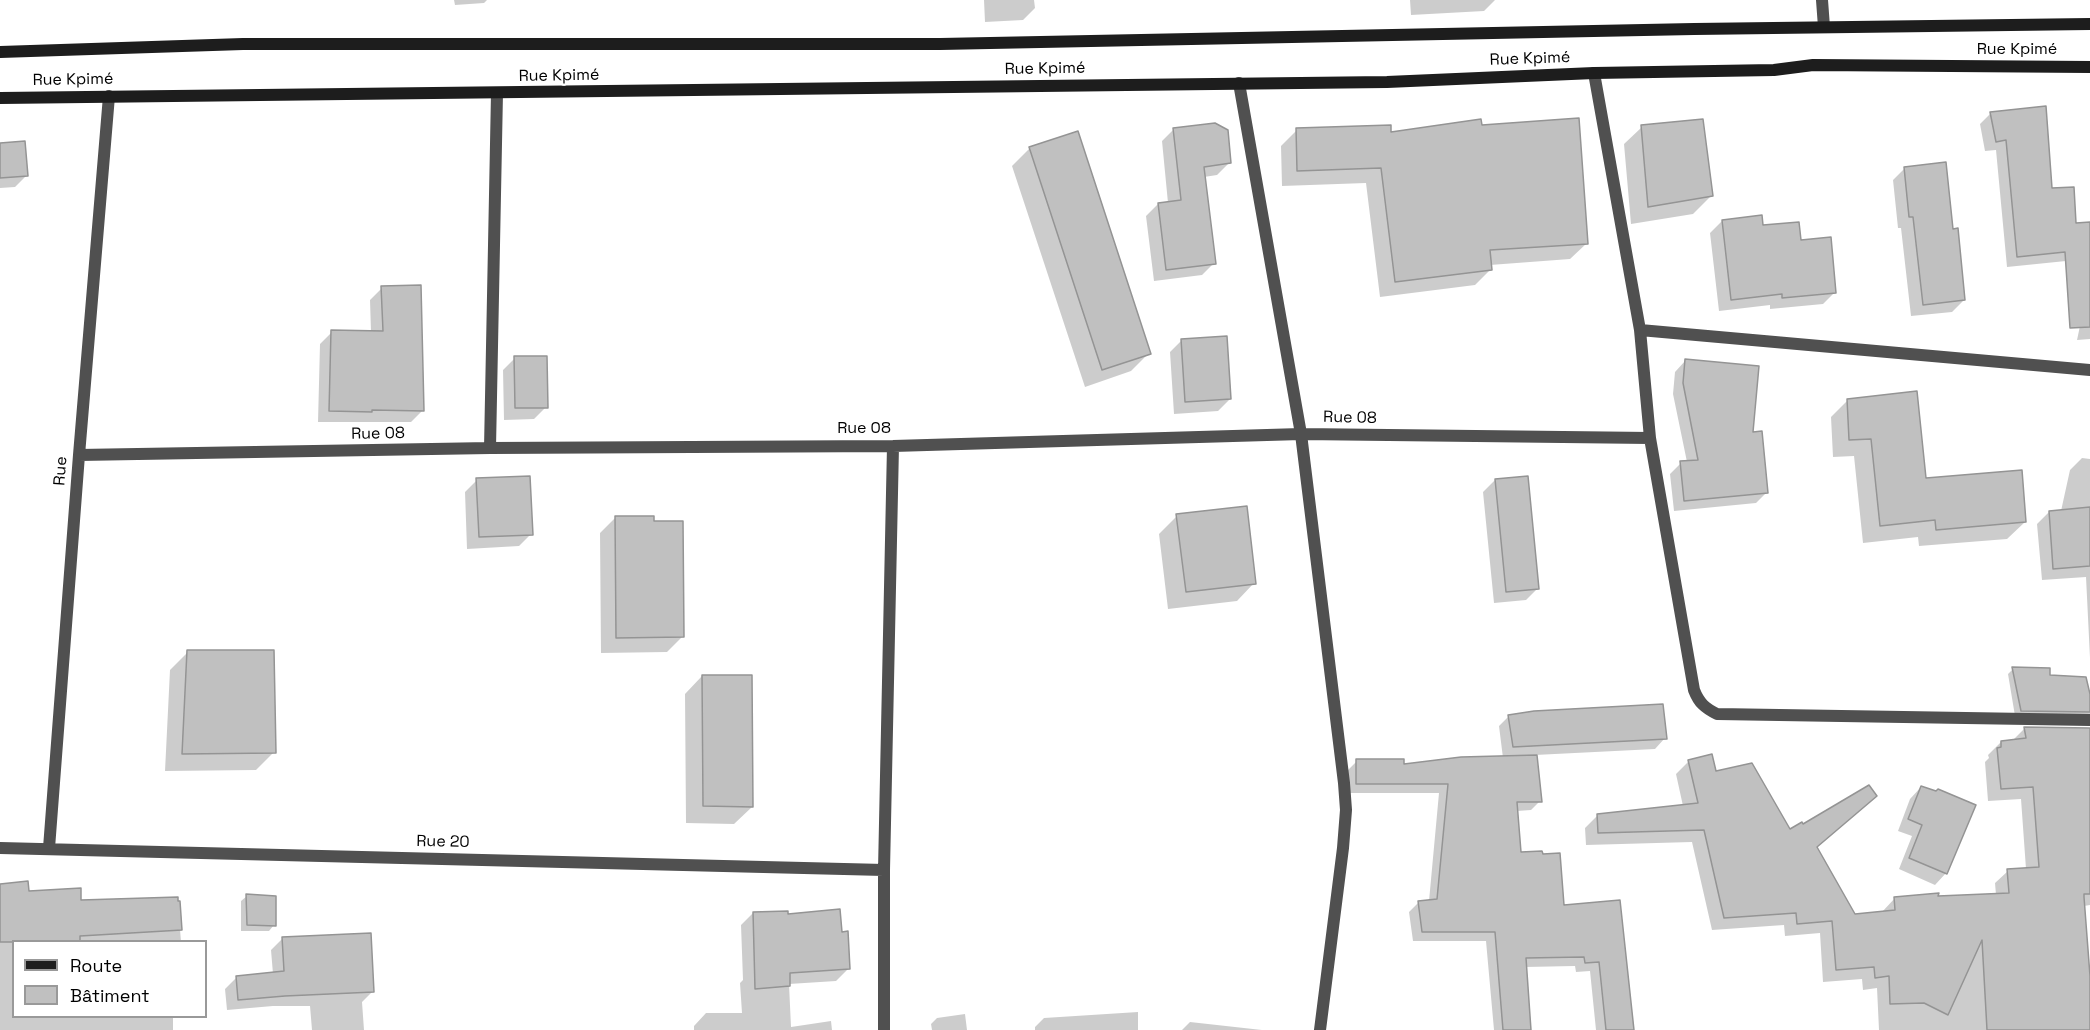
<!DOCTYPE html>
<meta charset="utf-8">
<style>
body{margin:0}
#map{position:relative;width:2090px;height:1030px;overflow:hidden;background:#fff;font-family:"Space Grotesk",sans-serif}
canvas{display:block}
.legend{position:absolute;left:12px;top:940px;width:195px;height:78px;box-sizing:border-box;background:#fff;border:2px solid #999;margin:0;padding:8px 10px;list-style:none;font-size:18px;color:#000}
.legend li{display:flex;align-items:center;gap:12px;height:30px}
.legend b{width:30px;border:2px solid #999}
</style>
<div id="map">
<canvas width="2090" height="1030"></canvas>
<ul class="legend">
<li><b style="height:8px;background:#1d1d1d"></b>Route</li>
<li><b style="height:16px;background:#c0c0c0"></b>Bâtiment</li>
</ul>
</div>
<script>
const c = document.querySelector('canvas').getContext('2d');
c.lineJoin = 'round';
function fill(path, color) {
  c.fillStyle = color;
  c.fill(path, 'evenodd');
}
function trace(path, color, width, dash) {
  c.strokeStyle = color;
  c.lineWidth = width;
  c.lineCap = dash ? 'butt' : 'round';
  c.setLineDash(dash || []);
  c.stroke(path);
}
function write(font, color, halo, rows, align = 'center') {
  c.font = font + ' "Space Grotesk",sans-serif';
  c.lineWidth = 4.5;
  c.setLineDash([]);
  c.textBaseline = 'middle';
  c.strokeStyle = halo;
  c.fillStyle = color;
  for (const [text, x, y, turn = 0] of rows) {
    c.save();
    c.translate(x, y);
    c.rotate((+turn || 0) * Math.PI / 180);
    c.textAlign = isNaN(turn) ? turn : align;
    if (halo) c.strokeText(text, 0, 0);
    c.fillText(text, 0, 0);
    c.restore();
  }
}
const shadow = new Path2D(`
 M 454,0 L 487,0 L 484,3 L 455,5 Z
 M 984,0 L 1034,0 L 1035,8 L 1023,20 L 985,22 Z
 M 1410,0 L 1495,0 L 1484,11 L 1411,15 Z
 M 1991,113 L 2051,190 L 2073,188 L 2066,261 L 2007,267 L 1996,150 L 1985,151 L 1980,124 Z
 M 1481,127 L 1586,244 L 1570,259 L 1490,265 L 1490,270 L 1475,285 L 1380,297 L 1366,183 L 1282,186 L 1281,146 L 1297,130 L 1389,134 Z
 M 1642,127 L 1711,196 L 1693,214 L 1631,224 L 1624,144 Z
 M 1174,129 L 1229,163 L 1217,175 L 1204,177 L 1214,263 L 1202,275 L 1154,281 L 1146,216 L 1158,204 L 1168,203 L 1162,141 Z
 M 0,145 L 27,175 L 15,187 L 0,188 Z
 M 1030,148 L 1149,353 L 1131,371 L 1085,387 L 1012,166 Z
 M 1905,168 L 1951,230 L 1964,300 L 1952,312 L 1911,316 L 1901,228 L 1898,228 L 1893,180 Z
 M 1722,221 L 1761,226 L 1800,241 L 1835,292 L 1823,304 L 1770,309 L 1770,305 L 1719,311 L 1710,233 Z
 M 2090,279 L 2090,339 L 2077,340 Z
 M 382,288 L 423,410 L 411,422 L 318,422 L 320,344 L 332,332 L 371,332 L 370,300 Z
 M 1182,340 L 1230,399 L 1218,411 L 1174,414 L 1170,352 Z
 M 515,358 L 546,407 L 534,419 L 504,420 L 503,370 Z
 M 1685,361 L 1751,433 L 1767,492 L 1756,503 L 1674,511 L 1670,474 L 1681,463 L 1687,462 L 1673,394 L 1675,372 Z
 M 1848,400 L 1925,479 L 2025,522 L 2007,539 L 1919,546 L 1918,537 L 1863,543 L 1854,456 L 1833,457 L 1831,417 Z
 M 2082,458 L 2090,459 L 2090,658 L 2086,577 L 2042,580 L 2037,524 L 2049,512 L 2061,511 L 2070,470 Z
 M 477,480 L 531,534 L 519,546 L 467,549 L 465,492 Z
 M 1495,480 L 1538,588 L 1526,600 L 1494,603 L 1483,492 Z
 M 1177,516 L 1254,583 L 1237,601 L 1168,609 L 1159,534 Z
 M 615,518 L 683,636 L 667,652 L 601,653 L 600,533 Z
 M 188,652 L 274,752 L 256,770 L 165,771 L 170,670 Z
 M 2013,669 L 2048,676 L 2090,701 L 2090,715 L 2015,716 L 2008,674 Z
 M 702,676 L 752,807 L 734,824 L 686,823 L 685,694 Z
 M 1509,716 L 1665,738 L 1655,749 L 1535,755 L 1540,801 L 1531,810 L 1517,811 L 1520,854 L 1563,907 L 1619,902 L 1632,1030 L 1596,1030 L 1590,971 L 1576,972 L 1575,966 L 1525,967 L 1530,1030 L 1494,1030 L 1486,941 L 1413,941 L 1409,912 L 1419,902 L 1429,901 L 1439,793 L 1347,793 L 1348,770 L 1357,761 L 1402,766 L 1503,758 L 1499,726 Z
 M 2024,729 L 2090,730 L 2090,905 L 2084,906 L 2090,991 L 2090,1030 L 1879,1030 L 1877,988 L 1863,990 L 1862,979 L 1823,982 L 1820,933 L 1785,936 L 1784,925 L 1712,930 L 1692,842 L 1586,845 L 1585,828 L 1598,815 L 1683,806 L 1676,774 L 1689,761 L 1715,773 L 1789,831 L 1875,796 L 1816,848 L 1855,915 L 1882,912 L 1895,898 L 1996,895 L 1995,883 L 2008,871 L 2026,869 L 2021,799 L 1988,801 L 1985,762 L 1989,758 L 1988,755 L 2001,742 L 2012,741 Z
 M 1921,787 L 1946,873 L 1935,885 L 1899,869 L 1912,836 L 1898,831 L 1910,799 Z
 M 0,885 L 79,902 L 178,903 L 181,942 L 14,942 L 14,1016 L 173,1016 L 173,1030 L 0,1030 Z
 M 247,896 L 274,925 L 269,931 L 241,931 L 241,901 Z
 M 753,913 L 787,916 L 841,933 L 849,968 L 836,981 L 789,984 L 791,1027 L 831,1021 L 832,1030 L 694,1030 L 694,1026 L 706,1013 L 742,1013 L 740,983 L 743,980 L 741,925 Z
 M 283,938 L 372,992 L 362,1002 L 364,1030 L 312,1030 L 310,1006 L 273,1006 L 227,1010 L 225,989 L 237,977 L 273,974 L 271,950 Z
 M 1138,1012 L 1138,1030 L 1035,1030 L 1035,1027 L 1044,1018 Z
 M 965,1014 L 967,1030 L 932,1030 L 931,1024 L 937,1018 Z
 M 1190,1022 L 1262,1030 L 1182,1030 Z`);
const building = new Path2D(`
 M 2046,106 L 2052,188 L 2074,187 L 2076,223 L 2090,222 L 2090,327 L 2070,328 L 2065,252 L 2017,257 L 2006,140 L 1996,142 L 1990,112 Z
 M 1579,118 L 1588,244 L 1490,250 L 1492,270 L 1395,282 L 1381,168 L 1297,171 L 1296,128 L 1391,125 L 1391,132 L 1481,119 L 1482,125 Z
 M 1703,119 L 1713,196 L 1648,207 L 1641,125 Z
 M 1215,123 L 1228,130 L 1231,163 L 1204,167 L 1216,264 L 1166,270 L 1158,203 L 1181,200 L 1173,128 Z
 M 1078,131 L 1151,354 L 1102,370 L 1029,147 Z
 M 25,141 L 28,176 L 0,178 L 0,143 Z
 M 1946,162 L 1953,229 L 1958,228 L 1965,300 L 1923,305 L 1913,217 L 1909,217 L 1904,167 Z
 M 1762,215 L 1763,225 L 1799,222 L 1801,240 L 1831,237 L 1836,293 L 1782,298 L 1782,294 L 1731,300 L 1722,220 Z
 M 421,285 L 424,411 L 372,410 L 372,412 L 329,411 L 331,330 L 383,331 L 381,286 Z
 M 1227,336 L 1231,399 L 1185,402 L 1181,339 Z
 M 514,356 L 547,356 L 548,408 L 515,408 Z
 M 1685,359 L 1759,366 L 1753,432 L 1762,431 L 1768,493 L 1684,501 L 1680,461 L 1698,460 L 1683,383 Z
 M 1917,391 L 1926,478 L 2022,470 L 2026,522 L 1936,530 L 1935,520 L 1880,526 L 1871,439 L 1849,440 L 1847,399 Z
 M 530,476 L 533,535 L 479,537 L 476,478 Z
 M 1528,476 L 1539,589 L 1506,592 L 1495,479 Z
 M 1247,506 L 1256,584 L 1186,592 L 1176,514 Z
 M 2090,507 L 2090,566 L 2053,569 L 2049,511 Z
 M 615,516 L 654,516 L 654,521 L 683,521 L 684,637 L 616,638 Z
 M 187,650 L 274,650 L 276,753 L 182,754 Z
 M 2012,667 L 2050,668 L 2050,675 L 2086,677 L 2090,694 L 2090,712 L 2021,711 Z
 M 702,675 L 752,675 L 753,807 L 703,806 Z
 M 1663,704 L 1667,739 L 1513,747 L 1508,715 L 1534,711 Z
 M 2024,727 L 2090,728 L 2090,894 L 2084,894 L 2084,897 L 2090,976 L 2090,1030 L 1987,1030 L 1982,940 L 1948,1015 L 1924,1003 L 1890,1004 L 1889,976 L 1875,978 L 1874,967 L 1836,970 L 1832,921 L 1797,924 L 1796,913 L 1724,918 L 1704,830 L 1598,833 L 1597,814 L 1698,803 L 1688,760 L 1712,754 L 1716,771 L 1752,763 L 1790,829 L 1802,822 L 1803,824 L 1869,785 L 1877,796 L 1817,847 L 1855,914 L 1895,910 L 1894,897 L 1939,893 L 1938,896 L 2009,893 L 2007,869 L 2039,867 L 2033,787 L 2001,789 L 1997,748 L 2001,747 L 2001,741 L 2026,738 Z
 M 1537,755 L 1542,802 L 1517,802 L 1521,852 L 1542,851 L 1543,854 L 1560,853 L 1564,905 L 1620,900 L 1634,1030 L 1606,1030 L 1599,962 L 1585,963 L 1584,957 L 1526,958 L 1531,1030 L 1503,1030 L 1495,932 L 1422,932 L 1418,901 L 1437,899 L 1448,784 L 1356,784 L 1356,759 L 1404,759 L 1404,764 L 1461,757 Z
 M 1921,786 L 1936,791 L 1938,789 L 1976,805 L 1947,874 L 1909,858 L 1922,825 L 1908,819 Z
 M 28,881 L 29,891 L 81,888 L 81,900 L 178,897 L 178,901 L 180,901 L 182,930 L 80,936 L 80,942 L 0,942 L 0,884 Z
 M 246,894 L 276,896 L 276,926 L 247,925 Z
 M 840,909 L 842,932 L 848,931 L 850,969 L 790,973 L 790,986 L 755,989 L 753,912 L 788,911 L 788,914 Z
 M 371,933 L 374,992 L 285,996 L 238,1000 L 236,976 L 284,971 L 282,937 Z`);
const street = new Path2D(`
 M 1822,0 L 1824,27
 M 1594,73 L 1640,330 L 1650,438 L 1694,690 C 1699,703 1705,708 1717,714 L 2090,720
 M 1239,83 L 1301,434 L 1344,783 L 1346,810 L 1343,848 L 1320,1030
 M 1640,330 L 2090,370
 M 490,448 L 497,93
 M 79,455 L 490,448 L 893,446 L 1301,434 L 1650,438
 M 0,848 L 884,870
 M 49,848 L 79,455 L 109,96
 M 884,1030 L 884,870 L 893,446`);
const secondary = new Path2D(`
 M 0,52 L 243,44 L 940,44 L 1694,29 L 2090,24
 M 0,98 L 1387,82 L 1594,73 L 1774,70 L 1813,65 L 2090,67`);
const streetNames = [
 ["Rue Kpimé",2017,50],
 ["Rue Kpimé",1530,59,-2],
 ["Rue Kpimé",1045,69,-1],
 ["Rue Kpimé",559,76,-1],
 ["Rue Kpimé",73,80,-1],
 ["Rue 08",1350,418,1],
 ["Rue 08",864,429],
 ["Rue 08",378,434,-1],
 ["Rue",61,471,-86],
 ["Rue 20",443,842,1]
];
fill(shadow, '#0003');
fill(building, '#c0c0c0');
trace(building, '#949494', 1.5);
trace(street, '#505050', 12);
trace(secondary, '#1d1d1d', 12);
write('16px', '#000', '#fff', streetNames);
</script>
